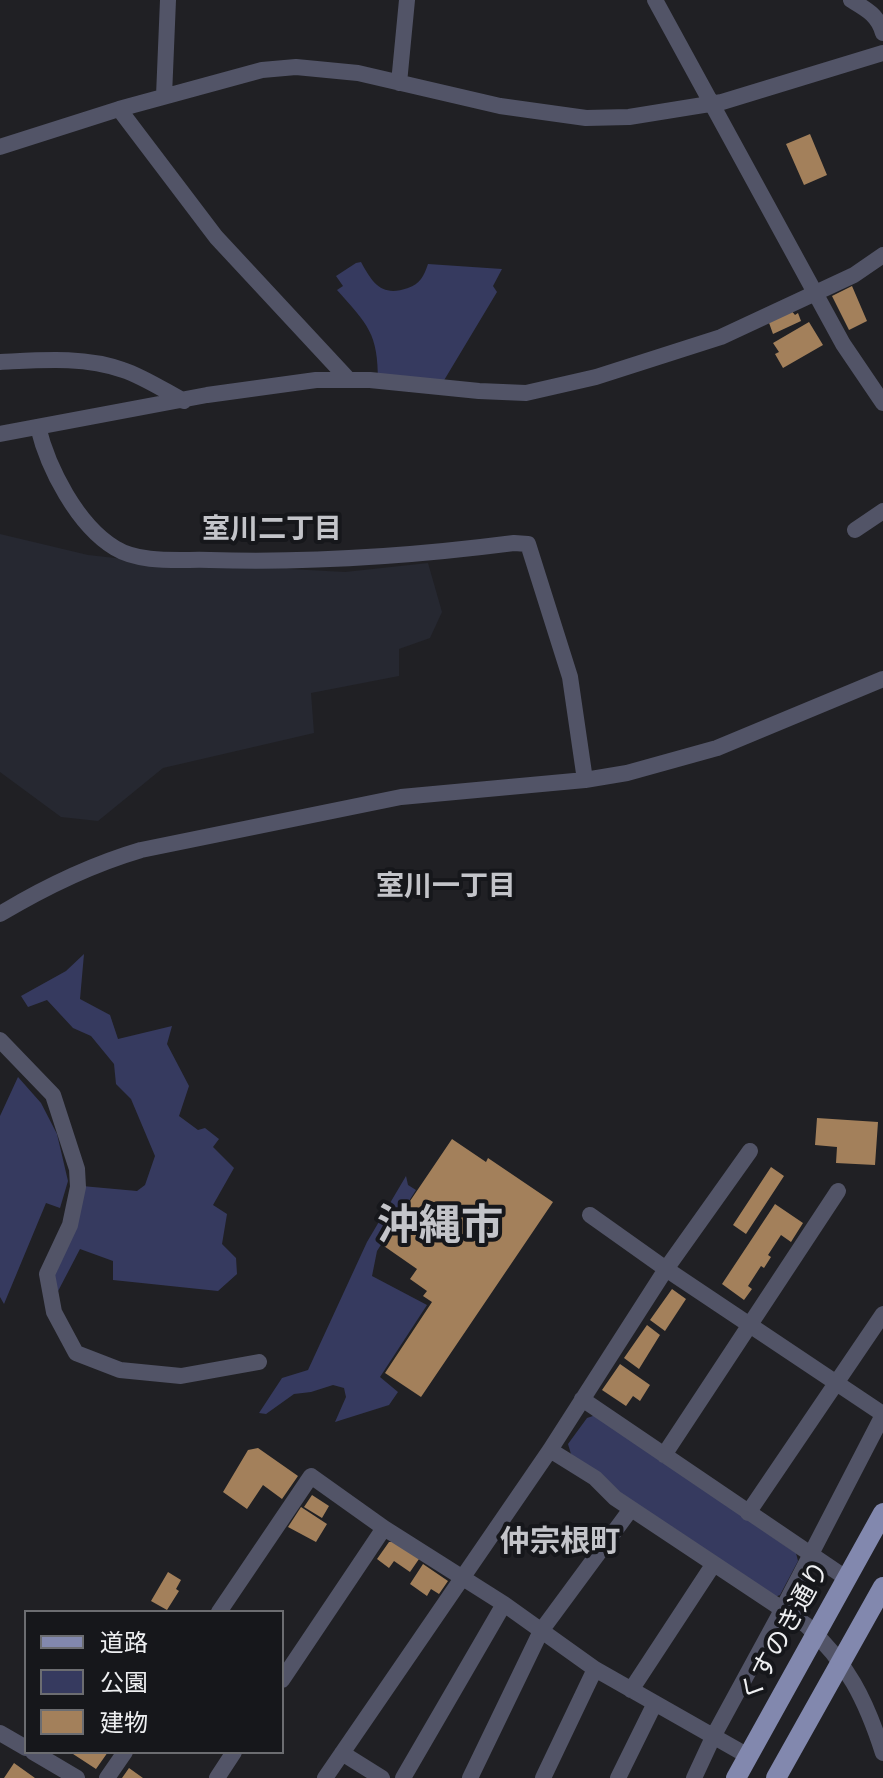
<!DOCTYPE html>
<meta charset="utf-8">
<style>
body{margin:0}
#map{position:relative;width:883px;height:1778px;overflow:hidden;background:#202024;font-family:Spectral,"Noto Sans JP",serif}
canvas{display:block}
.legend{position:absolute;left:24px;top:1610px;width:260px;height:144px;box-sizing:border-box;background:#16171b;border:2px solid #6c6d71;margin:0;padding:10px 14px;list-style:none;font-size:24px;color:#eeeff1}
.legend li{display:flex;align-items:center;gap:16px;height:40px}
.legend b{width:40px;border:2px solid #6c6d71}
</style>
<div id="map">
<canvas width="883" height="1778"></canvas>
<ul class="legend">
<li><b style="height:10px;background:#8288ae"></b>道路</li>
<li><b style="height:22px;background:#363a5f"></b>公園</li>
<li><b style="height:22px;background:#a3805b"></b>建物</li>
</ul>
</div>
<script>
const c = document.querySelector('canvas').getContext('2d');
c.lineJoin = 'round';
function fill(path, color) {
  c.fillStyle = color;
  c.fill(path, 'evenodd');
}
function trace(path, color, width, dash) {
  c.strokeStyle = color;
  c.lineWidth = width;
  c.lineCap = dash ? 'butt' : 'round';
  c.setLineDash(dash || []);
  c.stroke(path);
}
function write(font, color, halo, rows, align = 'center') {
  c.font = font + ' Spectral,"Noto Sans JP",serif';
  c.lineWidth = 8;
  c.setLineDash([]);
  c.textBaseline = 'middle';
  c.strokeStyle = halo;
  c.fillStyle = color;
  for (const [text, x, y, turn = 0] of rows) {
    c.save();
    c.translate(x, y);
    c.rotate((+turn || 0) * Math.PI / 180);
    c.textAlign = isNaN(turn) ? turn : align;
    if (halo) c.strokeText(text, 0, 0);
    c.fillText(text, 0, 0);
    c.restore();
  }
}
const built = new Path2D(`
 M 0,534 L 88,555 L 142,561 L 345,572 L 428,563 L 442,612 L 430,638 L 399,649 L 399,676 L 311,693 L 314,733 L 163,768 L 98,821 L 61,817 L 0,772 Z`);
const green = new Path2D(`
 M 361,262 C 373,284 382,297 408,288 C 420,284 424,276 428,264 L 502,269 L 493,286 L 497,292 L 440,387 L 378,381 C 378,333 368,325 337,290 L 343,286 L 336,276 L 356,263 Z
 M 84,954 L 80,999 L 110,1015 L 118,1039 L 172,1026 L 167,1044 L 189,1086 L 179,1116 L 198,1130 L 205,1128 L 219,1139 L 213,1147 L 234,1168 L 213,1205 L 227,1214 L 222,1244 L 236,1258 L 237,1274 L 218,1291 L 113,1280 L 113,1261 L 80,1249 L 56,1295 L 52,1276 L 82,1186 L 137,1191 L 145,1185 L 155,1156 L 131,1099 L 116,1084 L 114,1064 L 91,1036 L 73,1028 L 47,1000 L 28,1007 L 21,996 L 66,971 Z
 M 18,1077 L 41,1103 L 57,1134 L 68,1181 L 60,1208 L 46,1203 L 4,1304 L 0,1297 L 0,1116 Z
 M 406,1176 L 408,1185 L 416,1190 L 377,1251 L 372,1276 L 427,1305 L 380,1377 L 398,1392 L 389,1405 L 335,1422 L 346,1397 L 344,1388 L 333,1385 L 311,1392 L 294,1394 L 266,1414 L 259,1413 L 282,1378 L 308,1370 L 367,1242 Z
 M 596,1415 L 796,1553 L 798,1561 L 780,1595 L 772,1598 L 618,1494 L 571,1454 L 568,1444 L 587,1418 Z`);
const building = new Path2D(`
 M 810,134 L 827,175 L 804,185 L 786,144 Z
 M 852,286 L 867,321 L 849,330 L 832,296 Z
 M 790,309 L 795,315 L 798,313 L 801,321 L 773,334 L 768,320 Z
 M 809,322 L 823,345 L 783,368 L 775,354 L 779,352 L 773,343 Z
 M 817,1118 L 878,1122 L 875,1165 L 836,1163 L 837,1147 L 815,1145 Z
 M 452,1139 L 486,1162 L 488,1158 L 553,1202 L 421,1397 L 385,1373 L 432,1302 L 423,1296 L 427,1291 L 410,1279 L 417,1269 L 381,1244 Z
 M 771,1167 L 784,1176 L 746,1234 L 733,1225 Z
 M 775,1204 L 803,1223 L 791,1242 L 781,1235 L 768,1255 L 771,1257 L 764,1268 L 761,1266 L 748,1286 L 752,1289 L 744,1300 L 722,1284 Z
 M 672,1289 L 686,1299 L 665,1331 L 650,1320 Z
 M 647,1325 L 660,1335 L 639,1369 L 624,1358 Z
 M 620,1364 L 650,1385 L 640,1401 L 633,1396 L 626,1406 L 602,1390 Z
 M 258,1448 L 298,1476 L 282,1499 L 263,1485 L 247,1509 L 223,1492 L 248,1450 Z
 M 312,1495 L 329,1506 L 322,1518 L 304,1507 Z
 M 301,1507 L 327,1524 L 316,1542 L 288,1527 Z
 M 389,1542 L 396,1542 L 419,1559 L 410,1572 L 394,1561 L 389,1568 L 377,1559 Z
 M 423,1564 L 448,1581 L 439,1594 L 431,1589 L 427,1596 L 410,1584 Z
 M 168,1572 L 181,1580 L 176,1589 L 179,1591 L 167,1610 L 151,1601 Z
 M 70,1752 L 108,1752 L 96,1769 Z
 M 14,1763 L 35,1778 L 4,1778 Z
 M 129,1768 L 143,1778 L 122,1778 Z`);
const minor = new Path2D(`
 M 655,0 L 843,344 L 883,403
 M 851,0 C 866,9 878,15 883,33
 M 399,83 L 407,0
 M 164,96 L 168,0
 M 119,109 L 216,237 L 348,379
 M 0,147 L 119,109 L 262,70 L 296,67 L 358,73 L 500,106 L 586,118 L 629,117 L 722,102 L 883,53
 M 0,362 C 41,360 84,356 123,370 C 144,377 165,391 184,401
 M 38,427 C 48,468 77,525 115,548 C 141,564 180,559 210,560 C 313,563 413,556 514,543 L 528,544 L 570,677 L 585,780
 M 0,434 L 207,395 L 316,380 L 370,380 L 479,391 L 526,393 L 596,377 L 721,337 L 854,275 L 883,255
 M 855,530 L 883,511
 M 0,914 C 45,887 90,865 141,850 L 401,797 L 585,780 L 627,773 L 717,748 L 883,679
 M 0,1040 L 53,1095 L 77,1169 L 78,1187 L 70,1225 L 47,1274 L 54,1312 L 76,1353 L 120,1370 L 181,1376 L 259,1362
 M 590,1215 L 666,1269 L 883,1414
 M 582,1399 L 846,1578
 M 550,1450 L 595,1478 L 615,1498 L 806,1625 C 847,1662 866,1700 883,1753
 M 664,1455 L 838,1191
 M 748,1513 L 883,1314
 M 219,1612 L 311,1476 L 384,1528 L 504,1604 L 595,1669 L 748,1756
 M 282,1680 L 384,1528
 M 631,1690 L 713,1565
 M 0,1733 L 26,1748
 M 33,1752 L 77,1778
 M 342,1753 L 382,1778
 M 107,1778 L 125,1752
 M 217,1778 L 234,1752
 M 325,1778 L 550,1450 L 666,1269 L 750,1151
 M 403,1778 L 504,1604
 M 470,1778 L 541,1631 L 631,1509
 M 543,1778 L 595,1669
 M 618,1778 L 655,1703
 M 694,1778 L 714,1735 L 782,1610 L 883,1415`);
const major = new Path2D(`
 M 736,1778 L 883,1513
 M 776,1778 L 883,1587`);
const streetNames = [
 ["くすのき通り",787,1633,-61]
];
const neighbourhoodNames = [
 ["室川二丁目",272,533],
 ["室川一丁目",446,890]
];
const quarterNames = [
 ["仲宗根町",560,1545]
];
const townNames = [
 ["沖縄市",440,1231]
];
fill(built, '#262831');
fill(green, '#363a5f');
fill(building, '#a3805b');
trace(minor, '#525467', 16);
trace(major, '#8288ae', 20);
write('26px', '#eeeff1', '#16171b', streetNames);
write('bold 28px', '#c3c4c9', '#16171b', neighbourhoodNames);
write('bold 30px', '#c3c4c9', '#16171b', quarterNames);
write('bold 42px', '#c3c4c9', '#16171b', townNames);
</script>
